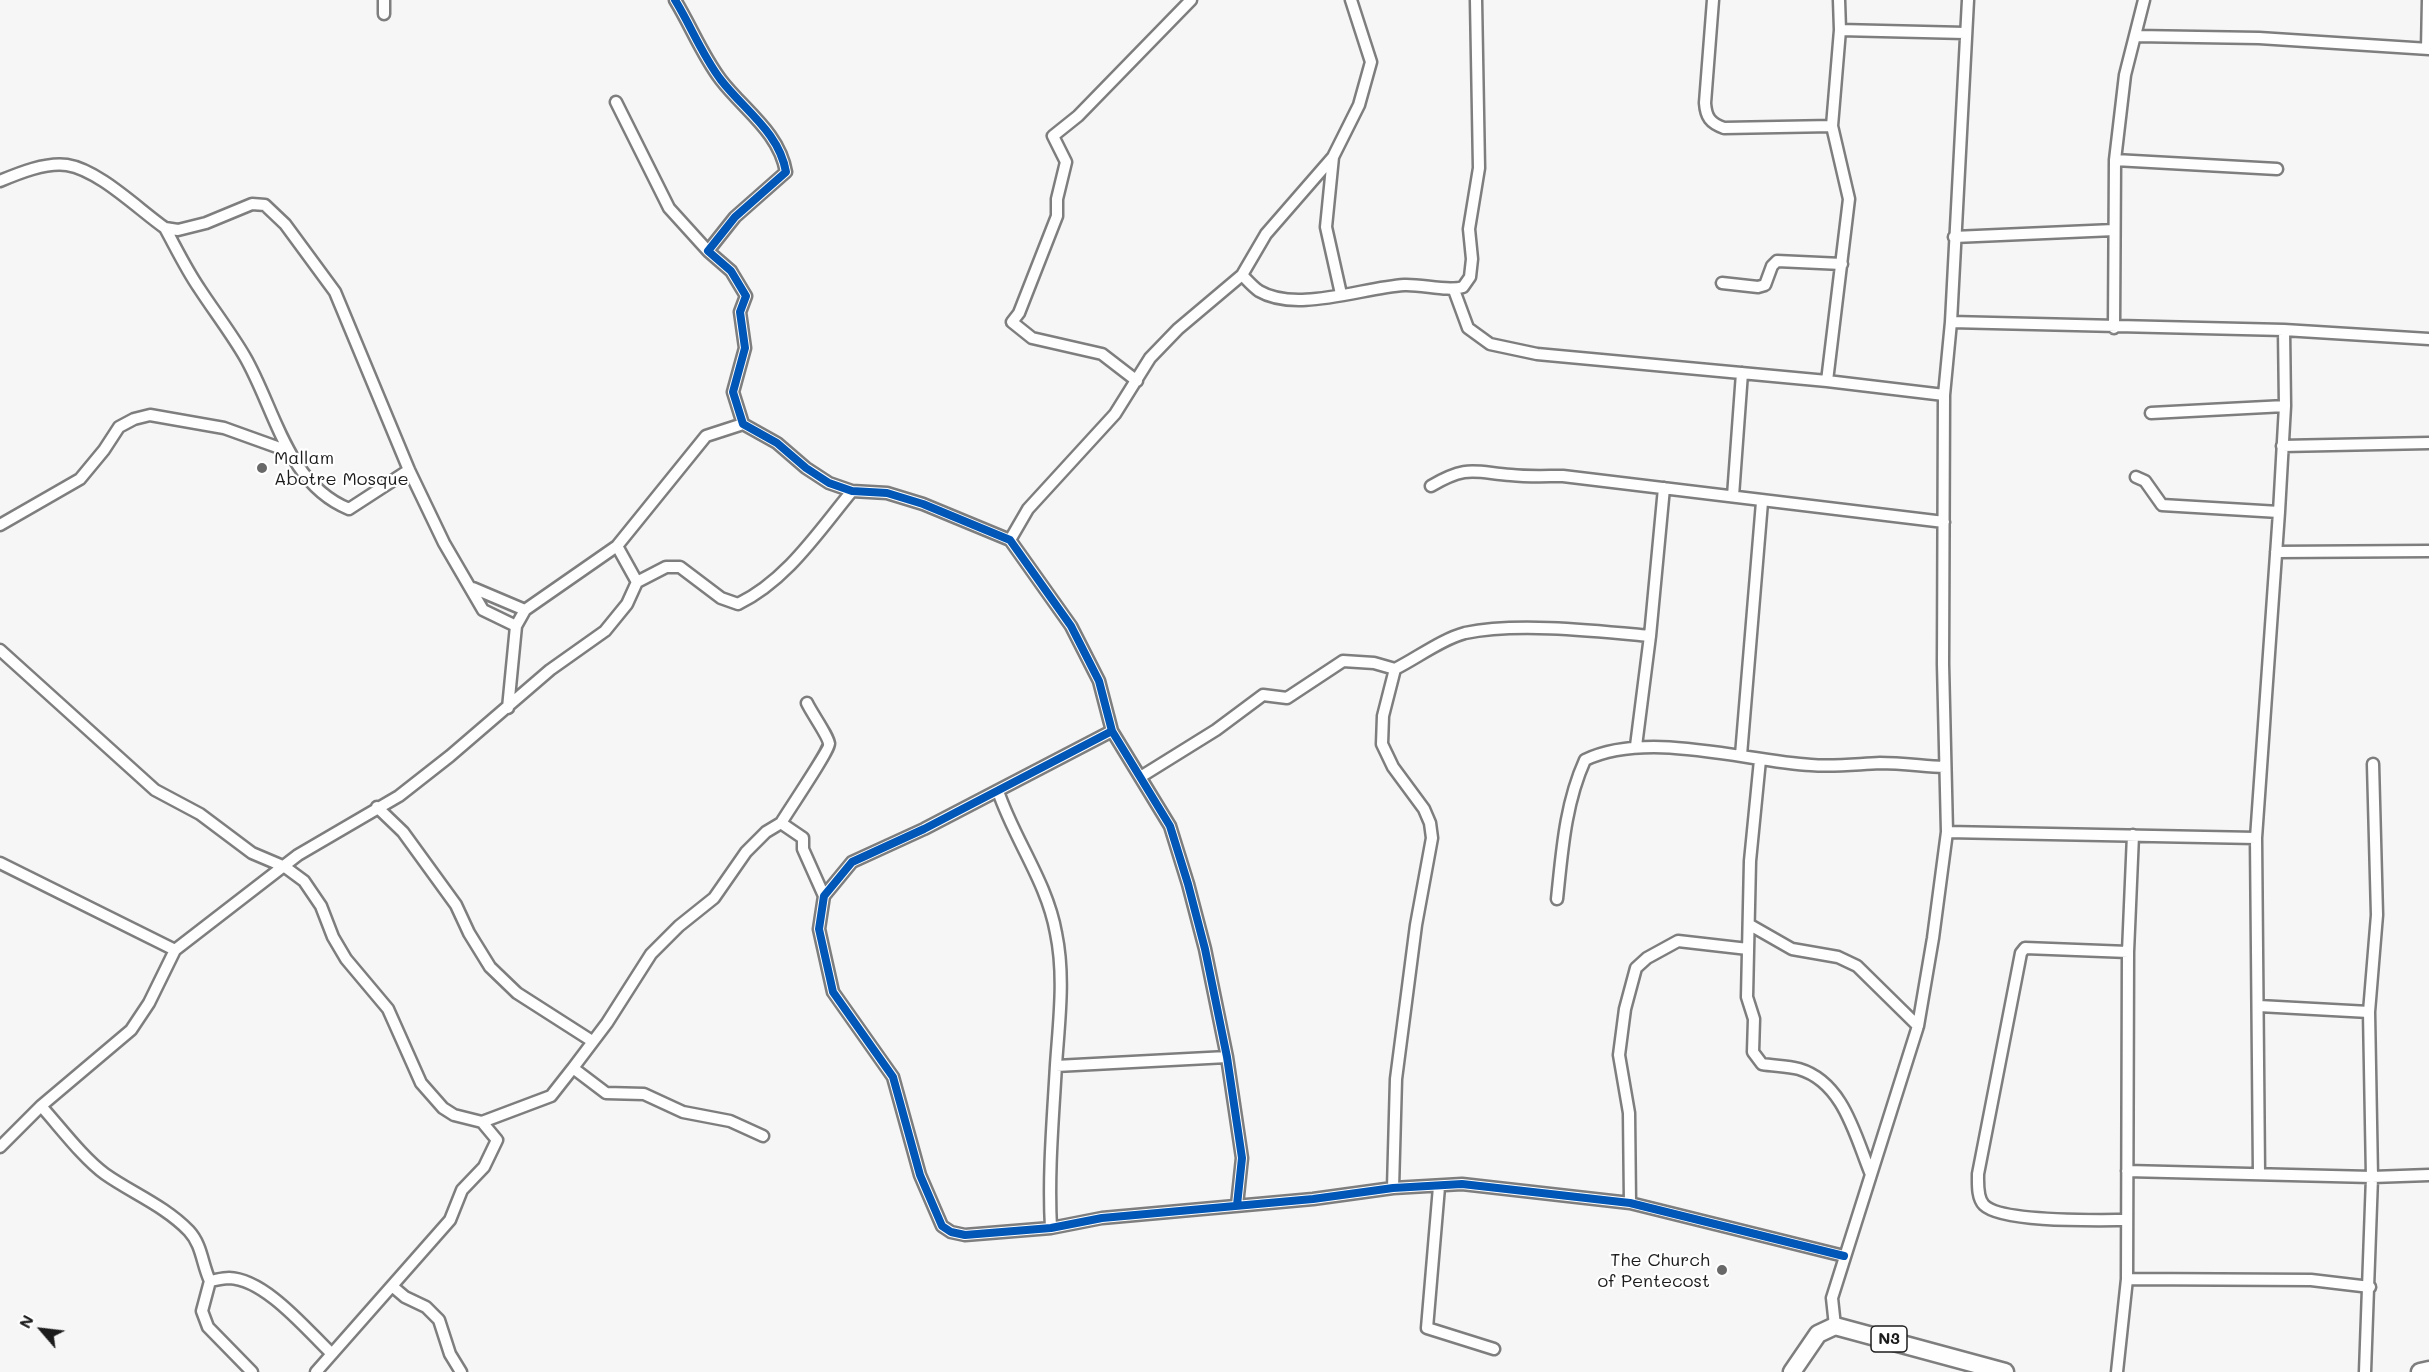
<!DOCTYPE html>
<style>
body{margin:0}
#map{position:relative;width:2429px;height:1372px;overflow:hidden;background:#f6f6f6;font-family:Mali,sans-serif}
canvas{display:block}
.north{position:absolute;left:12px;top:1300px;width:60px;height:60px;-webkit-text-stroke:4px #fff;paint-order:stroke;rotate:298deg;font-size:16px;font-weight:700;line-height:24px;text-align:center;color:#1c1c1c}
.north::after{content:'';display:block;margin:auto;width:21px;height:27px;background:#1c1c1c;clip-path:polygon(50% 0,100% 100%,50% 72%,0 100%)}
</style>
<div id="map">
<canvas width="2429" height="1372"></canvas>
<div class="north">N</div>
</div>
<script>
const c = document.querySelector('canvas').getContext('2d');
c.lineJoin = 'round';
function trace(path, color, width, dash) {
  c.strokeStyle = color;
  c.lineWidth = width;
  c.lineCap = dash ? 'butt' : 'round';
  c.setLineDash(dash || []);
  c.stroke(path);
}
function write(font, color, halo, rows, align = 'center') {
  c.font = font + ' Mali,sans-serif';
  c.lineWidth = 4.5;
  c.setLineDash([]);
  c.textBaseline = 'middle';
  c.strokeStyle = halo;
  c.fillStyle = color;
  for (const [text, x, y, turn = 0] of rows) {
    c.save();
    c.translate(x, y);
    c.rotate((+turn || 0) * Math.PI / 180);
    c.textAlign = isNaN(turn) ? turn : align;
    if (halo) c.strokeText(text, 0, 0);
    c.fillText(text, 0, 0);
    c.restore();
  }
}
const street = new Path2D(`
 M 675,0 C 691,26 702,55 721,80 C 744,110 779,132 786,172 L 735,217 L 708,251 L 731,271 L 746,296 L 740,312 L 745,348 L 733,392 L 743,424 L 777,443 L 806,468 L 829,483 L 852,491 L 887,493 L 923,504 L 1010,540 L 1071,626 L 1099,681 L 1112,731 L 1170,826 L 1188,884 L 1205,949 L 1227,1057 L 1242,1158 L 1237,1205
 M 1713,0 L 1705,103 C 1706,117 1710,123 1724,128 L 1832,126
 M 384,14 L 384,0
 M 1840,30 L 1965,33
 M 2136,36 L 2259,38 L 2429,49
 M 2427,49 L 2428,0
 M 616,102 L 669,208 L 708,251
 M 1333,157 L 1326,227 L 1341,294
 M 2115,160 L 2277,169
 M 0,181 C 19,173 46,162 67,165 C 99,170 138,209 165,228 L 178,230 L 206,223 L 252,204 L 265,205 L 285,224 L 335,292 L 409,470 L 444,543 L 483,610 L 516,626 L 508,708
 M 165,228 C 176,248 186,269 199,288 C 214,311 231,333 245,357 C 275,409 287,484 349,509 L 409,470
 M 1954,237 L 2114,230
 M 1242,275 L 1266,234 L 1333,157 L 1359,105 L 1371,62 L 1351,0
 M 1722,283 L 1758,287 L 1765,285 L 1772,266 L 1777,261 L 1842,264
 M 1454,290 L 1468,328 L 1490,344 L 1537,354 L 1827,381 L 1944,395
 M 1951,322 L 2284,330 L 2429,339
 M 2114,328 L 2115,160 L 2125,75 L 2144,0
 M 1137,381 L 1102,354 L 1032,338 L 1012,322 L 1019,313 L 1057,216 L 1057,199 L 1066,162 L 1053,136 L 1078,116 L 1191,0
 M 1827,381 L 1849,199 L 1832,126 L 1840,30 L 1839,0
 M 2151,413 L 2285,406
 M 2282,446 L 2429,443
 M 2136,477 L 2145,481 L 2162,505 L 2279,512
 M 1431,486 C 1467,465 1473,472 1511,475 C 1528,477 1546,476 1563,476 L 1944,522
 M 1733,496 L 1742,373
 M 0,525 L 80,479 L 104,450 L 119,427 L 134,419 L 150,415 L 224,428 L 288,451
 M 1010,540 L 1028,509 L 1115,414 L 1150,358 L 1178,329 L 1242,275 C 1247,280 1253,287 1259,291 C 1296,313 1361,288 1404,285 C 1422,284 1448,292 1463,287 L 1470,277 L 1472,259 L 1469,229 L 1479,168 L 1476,0
 M 617,546 L 637,582
 M 2276,552 L 2429,551
 M 473,588 L 525,610
 M 516,626 L 525,610 L 617,546 L 706,436 L 743,424
 M 0,650 L 155,790 L 200,814 L 252,853 L 285,867 L 304,881 L 321,906 L 333,937 L 346,959 L 388,1009 L 421,1083 L 443,1108 L 454,1115 L 482,1122 L 551,1096 L 573,1068
 M 1112,731 L 924,829 L 852,862 L 824,896 L 819,929 L 833,992 L 893,1077 L 920,1175 L 942,1226 L 951,1232 L 965,1235 L 1051,1228 L 1102,1218 L 1313,1199 L 1393,1188 L 1462,1184 L 1630,1203 L 1844,1256
 M 1636,746 L 1650,636 L 1664,488
 M 1741,755 L 1762,502
 M 1760,760 L 1750,861 L 1747,997 L 1754,1019 L 1753,1052 L 1762,1064 C 1774,1066 1787,1066 1799,1069 C 1843,1082 1855,1135 1870,1172
 M 1142,776 L 1216,730 L 1263,695 L 1287,698 L 1343,661 L 1374,663 L 1395,669
 M 998,791 C 1014,839 1047,882 1056,933 C 1065,976 1059,1021 1056,1065 C 1053,1119 1048,1173 1051,1228
 M 377,807 L 403,832 L 456,905 L 469,933 L 490,967 L 517,993 L 592,1041
 M 781,823 C 787,813 830,749 829,744 C 829,737 811,712 807,703
 M 1947,832 L 2256,838
 M 0,863 L 175,950
 M 1557,899 C 1562,852 1565,804 1585,760 C 1648,730 1744,761 1811,765 C 1834,767 1857,764 1880,763 C 1901,763 1923,766 1944,767
 M 1750,925 L 1792,949 L 1838,957 L 1857,966 L 1918,1026
 M 2259,1006 L 2369,1012
 M 1056,1066 L 1227,1057
 M 41,1106 C 60,1127 83,1158 105,1174 C 132,1193 165,1206 189,1231 C 202,1245 202,1264 210,1281 L 202,1311 L 208,1327 L 252,1372
 M 763,1136 L 730,1121 L 683,1112 L 644,1094 L 606,1093 L 573,1068 L 607,1023 L 651,954 L 679,926 L 714,898 L 746,852 L 766,832 L 781,823 L 803,838 L 803,849 L 824,896
 M 0,1147 L 41,1106 L 131,1030 L 149,1003 L 175,950 L 298,855 L 399,796 L 450,756 L 550,670 L 605,631 L 627,604 L 637,582 L 666,567 L 680,567 L 721,598 L 738,604 C 787,580 818,532 852,491
 M 2127,1171 L 2372,1177 L 2429,1175
 M 2259,1174 L 2256,838 L 2279,512 L 2285,406 L 2284,330
 M 1439,1187 L 1427,1328 L 1494,1349
 M 1393,1188 L 1396,1079 L 1416,925 L 1432,838 L 1430,823 L 1424,809 L 1393,767 L 1382,744 L 1383,716 L 1395,669 C 1417,658 1442,639 1465,633 C 1517,622 1597,631 1650,636
 M 1630,1203 L 1629,1113 L 1619,1055 L 1625,1009 L 1636,968 L 1647,958 L 1678,941 L 1748,949
 M 2127,1220 C 2100,1220 2002,1223 1984,1205 C 1977,1198 1978,1184 1978,1174 L 2021,953 L 2025,948 L 2128,952
 M 2127,1279 L 2311,1280 L 2370,1287
 M 210,1281 C 216,1280 223,1278 229,1278 C 265,1279 306,1329 331,1353
 M 392,1286 L 405,1297 L 426,1307 L 439,1320 L 450,1354 L 461,1372
 M 1835,1326 L 1832,1298 L 1918,1026 L 1933,938 L 1947,832 L 1943,664 L 1944,395 L 1951,322 L 1968,0
 M 316,1372 L 450,1220 L 462,1190 L 484,1167 L 497,1140 L 482,1122
 M 2117,1372 L 2127,1279 L 2128,952 L 2133,835
 M 2365,1372 L 2372,1177 L 2369,1012 L 2377,915 L 2373,764`);
const primary = new Path2D(`
 M 1792,1372 L 1818,1334 L 1835,1326 L 2005,1372
 M 2420,1372 L 2429,1370`);
const cycleway = new Path2D(`
 M 675,0 C 691,26 702,55 721,80 C 744,110 779,132 786,172 L 735,217 L 708,251 L 731,271 L 746,296 L 740,312 L 745,348 L 733,392 L 743,424 L 777,443 L 806,468 L 829,483 L 852,491 L 887,493 L 923,504 L 1010,540 L 1071,626 L 1099,681 L 1112,731 L 1170,826 L 1188,884 L 1205,949 L 1227,1057 L 1242,1158 L 1237,1205
 M 1112,731 L 924,829 L 852,862 L 824,896 L 819,929 L 833,992 L 893,1077 L 920,1175 L 942,1226 L 951,1232 L 965,1235 L 1051,1228 L 1102,1218 L 1313,1199 L 1393,1188 L 1462,1184 L 1630,1203 L 1844,1256`);
const markers = [
 [262,468,6,"#686868"],
 [1722,1270,6,"#686868"]
];
const shields = [
 [1889,1339,36]
];
const shieldNames = [
 ["N3",1889,1339]
];
const poiNames = [
 ["Mallam",274,458],
 ["Abotre Mosque",274,479],
 ["The Church",1710,1260,"right"],
 ["of Pentecost",1710,1281,"right"]
];
trace(street, '#7e7e7e', 15);
trace(primary, '#7e7e7e', 21);
trace(street, '#fefefe', 10);
trace(primary, '#fefefe', 16);
trace(cycleway, '#0057b8', 8);
for (const [x, y, r, color] of markers) {
  const dot = new Path2D();
  dot.arc(x, y, r, 0, 2 * Math.PI);
  c.fillStyle = color;
  c.fill(dot);
  trace(dot, '#fff', 2);
}
for (const [x, y, w] of shields) {
  const box = new Path2D();
  box.roundRect(x - w / 2, y - 13, w, 26, 4.5);
  c.fillStyle = '#fff';
  c.fill(box);
  trace(box, '#1c1c1c', 1.5);
}
write('bold 16px', '#1c1c1c', null, shieldNames);
write('18px', '#1c1c1c', '#fff', poiNames, 'left');
</script>
